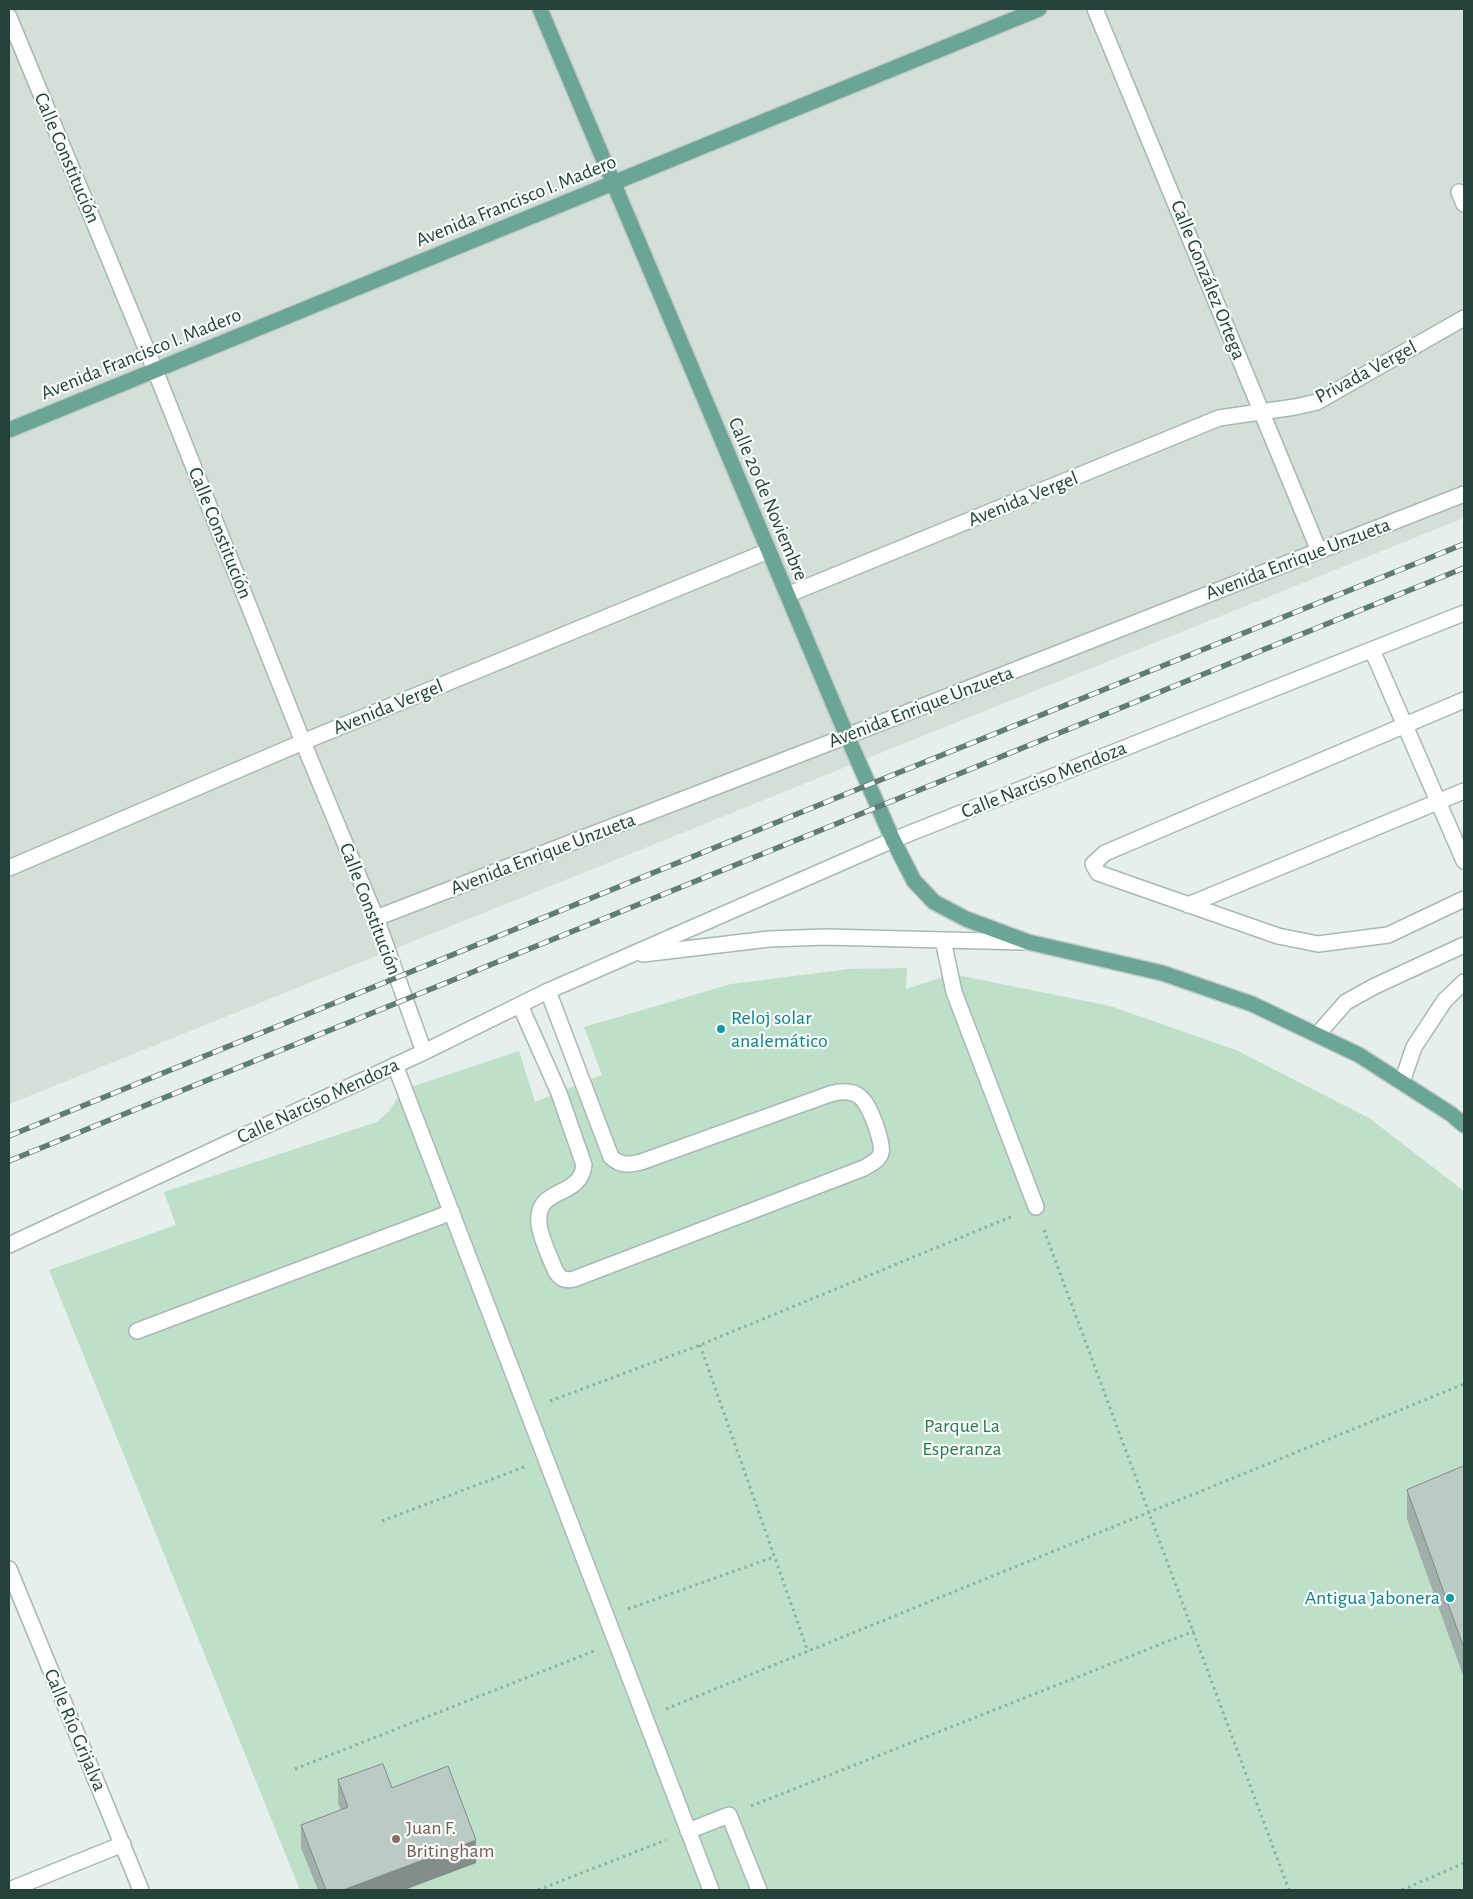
<!DOCTYPE html>
<meta charset="utf-8">
<style>
body{margin:0}
#map{position:relative;width:1473px;height:1899px;overflow:hidden;background:#e6efeb;font-family:"Alegreya Sans",sans-serif}
canvas{display:block}
.frame{position:absolute;inset:0;border:10px solid #24423a;pointer-events:none}
</style>
<div id="map">
<canvas width="1473" height="1899"></canvas>
<div class="frame"></div>
</div>
<script>
const c = document.querySelector('canvas').getContext('2d');
c.lineJoin = 'round';
function fill(path, color) {
  c.fillStyle = color;
  c.fill(path, 'evenodd');
}
function trace(path, color, width, dash) {
  c.strokeStyle = color;
  c.lineWidth = width;
  c.lineCap = dash ? 'butt' : 'round';
  c.setLineDash(dash || []);
  c.stroke(path);
}
function write(font, color, halo, rows, align = 'center') {
  c.font = font + ' "Alegreya Sans",sans-serif';
  c.lineWidth = 4.5;
  c.setLineDash([]);
  c.textBaseline = 'middle';
  c.strokeStyle = halo;
  c.fillStyle = color;
  for (const [text, x, y, turn = 0] of rows) {
    c.save();
    c.translate(x, y);
    c.rotate((+turn || 0) * Math.PI / 180);
    c.textAlign = isNaN(turn) ? turn : align;
    if (halo) c.strokeText(text, 0, 0);
    c.fillText(text, 0, 0);
    c.restore();
  }
}
const built = new Path2D(`
 M 9,9 L 1464,9 L 1464,518 L 9,1104 Z`);
const green = new Path2D(`
 M 907,968 L 906,989 L 952,974 L 1110,1006 L 1236,1050 L 1369,1118 L 1464,1191 L 1464,1890 L 300,1890 L 49,1270 L 176,1225 L 164,1192 L 377,1122 L 389,1111 L 399,1096 L 411,1087 L 519,1051 L 535,1102 L 602,1075 L 584,1027 L 731,984 L 849,969 Z`);
const path = new Path2D(`
 M 1044,1230 L 1289,1890
 M 700,1345 L 808,1652
 M 550,1401 L 700,1345 L 1013,1216
 M 382,1521 L 524,1467
 M 628,1609 L 774,1557
 M 666,1709 L 1464,1384
 M 295,1769 L 594,1651
 M 751,1806 L 1194,1631
 M 538,1890 L 666,1840
 M 1402,1890 L 1464,1863`);
const minor = new Path2D(`
 M 1095,9 L 1319,551
 M 9,17 L 155,370 L 303,742 L 376,918 L 424,1052
 M 1459,192 L 1464,204
 M 787,595 L 1219,418 L 1295,407 L 1317,402 L 1464,318
 M 1372,650 L 1464,861
 M 1464,700 L 1105,853 L 1093,864 L 1098,873 L 1278,936 L 1318,944 L 1388,935 L 1464,899
 M 9,868 L 303,742 L 768,551
 M 1188,905 L 1464,791
 M 376,918 L 847,736 L 1464,494
 M 943,940 L 954,992 L 1036,1207
 M 643,954 L 769,939 L 826,937 L 1024,942
 M 520,1005 L 559,1093 L 584,1165 C 580,1200 535,1185 539,1224 C 541,1240 550,1257 556,1272 C 561,1279 565,1281 574,1279 L 864,1168 C 871,1164 879,1160 881,1153 C 883,1145 878,1134 876,1126 C 866,1100 860,1086 830,1094 L 641,1162 C 629,1165 621,1166 611,1157 L 548,991
 M 1317,1035 L 1346,1002 L 1375,986 L 1464,945
 M 395,1065 L 711,1890
 M 1402,1082 L 1414,1047 L 1445,1000 L 1464,982
 M 9,1245 L 424,1052 L 548,991 L 893,840 L 1464,613
 M 137,1331 L 452,1212
 M 9,1569 L 141,1890
 M 688,1831 L 729,1815 L 759,1890
 M 9,1890 L 123,1844`);
const major = new Path2D(`
 M 540,9 L 847,736 L 893,840 L 914,881 L 934,902 L 966,919 L 1028,942 L 1162,973 L 1252,1004 L 1359,1055 L 1451,1114 L 1464,1125
 M 9,430 L 1039,9`);
const rail = new Path2D(`
 M 9,1136 L 868,785 L 1464,544
 M 9,1161 L 1464,568`);
const wall = new Path2D(`
 M 1464,1466 L 1464,1678 L 1407,1519 L 1407,1490 Z
 M 338,1780 L 392,1788 L 476,1863 L 404,1890 L 318,1890 L 301,1848 L 301,1825 L 341,1810 L 338,1803 Z`);
const shadedWall = new Path2D(`
 M 476,1840 L 476,1863 L 404,1890 L 343,1890 Z`);
const building = new Path2D(`
 M 1464,1466 L 1464,1648 L 1407,1490 Z
 M 383,1764 L 392,1788 L 448,1766 L 476,1840 L 343,1890 L 326,1890 L 301,1825 L 348,1807 L 338,1780 Z`);
const markers = [
 [721,1029,5,"#0f9aa8"],
 [1450,1598,5,"#0f9aa8"],
 [396,1839,5,"#8d6e63"]
];
const streetNames = [
 ["Calle Constitución",67,158,67],
 ["Avenida Francisco I. Madero",516,201,-22],
 ["Calle González Ortega",1208,280,68],
 ["Avenida Francisco I. Madero",141,354,-22],
 ["Privada Vergel",1366,372,-28],
 ["Calle 20 de Noviembre",768,499,67],
 ["Avenida Vergel",1023,499,-22],
 ["Calle Constitución",220,533,68],
 ["Avenida Enrique Unzueta",1298,559,-21],
 ["Avenida Vergel",388,707,-22],
 ["Avenida Enrique Unzueta",921,707,-21],
 ["Calle Narciso Mendoza",1044,780,-22],
 ["Avenida Enrique Unzueta",543,854,-21],
 ["Calle Constitución",370,909,69],
 ["Calle Narciso Mendoza",318,1101,-25],
 ["Calle Río Grijalva",75,1730,67]
];
const cultureNames = [
 ["Reloj solar",731,1018],
 ["analemático",731,1041],
 ["Antigua Jabonera",1440,1598,"right"]
];
const parkNames = [
 ["Parque La",962,1426],
 ["Esperanza",962,1449]
];
const educationNames = [
 ["Juan F.",406,1828],
 ["Britingham",406,1851]
];
fill(built, '#d4dfda');
fill(green, '#bfe0c8');
trace(minor, '#a8b8b2', 18);
trace(major, '#c2cac8', 18);
trace(path, '#86b3a5', 3, [2.5, 4]);
trace(minor, '#fff', 15);
trace(major, '#6aa596', 15);
trace(rail, '#5f7d75', 5.5);
trace(rail, '#f7fbf9', 4, [11]);
fill(wall, '#a1aea9');
fill(shadedWall, '#838d89');
fill(building, '#bbcac4');
trace(building, '#838d89', 1);
for (const [x, y, r, color] of markers) {
  const dot = new Path2D();
  dot.arc(x, y, r, 0, 2 * Math.PI);
  c.fillStyle = color;
  c.fill(dot);
  trace(dot, '#f7fbf9', 2);
}
write('20px', '#24423a', '#f7fbf9', streetNames);
write('20px', '#0d838f', '#f7fbf9', cultureNames, 'left');
write('20px', '#2d7a4b', '#f7fbf9', parkNames);
write('20px', '#785e54', '#f7fbf9', educationNames, 'left');
</script>
